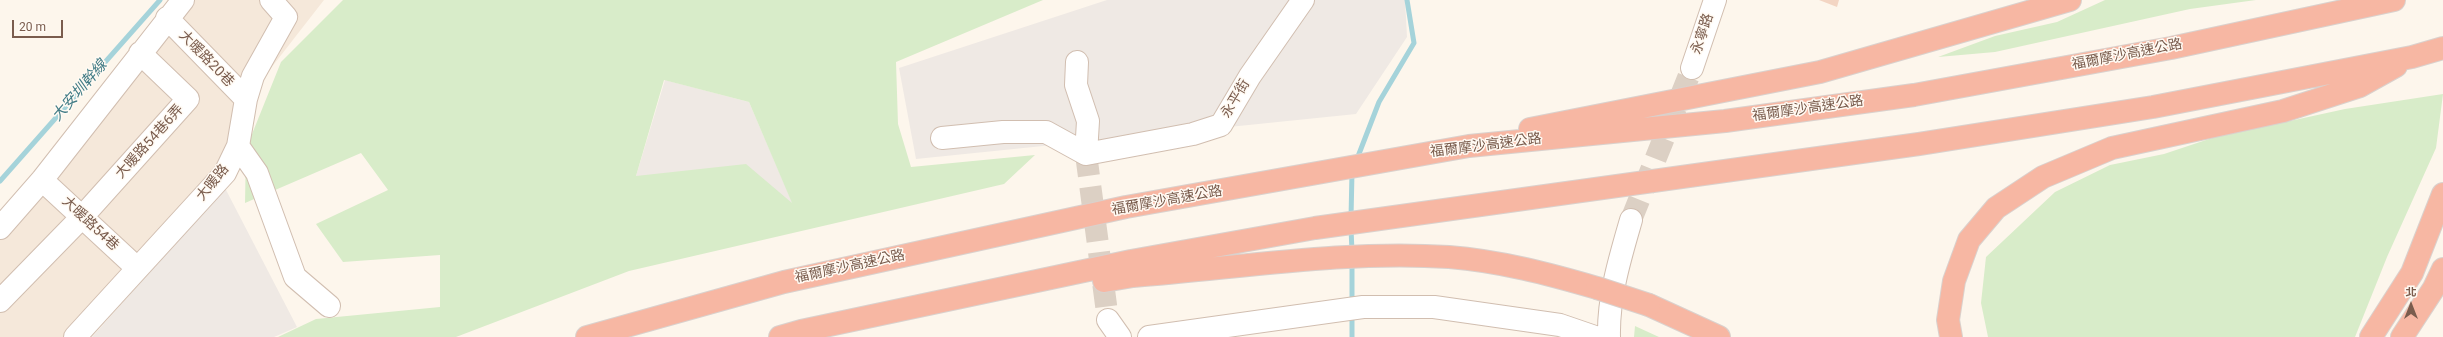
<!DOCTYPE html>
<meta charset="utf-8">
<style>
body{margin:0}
#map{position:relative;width:2443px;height:337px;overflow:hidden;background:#fdf6ec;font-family:Roboto,"Noto Sans TC",sans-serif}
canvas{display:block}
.north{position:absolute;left:2391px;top:285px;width:40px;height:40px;-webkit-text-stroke:3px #fffaf3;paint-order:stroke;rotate:0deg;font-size:11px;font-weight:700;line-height:16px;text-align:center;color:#7a5c4d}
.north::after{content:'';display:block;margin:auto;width:14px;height:18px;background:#7a5c4d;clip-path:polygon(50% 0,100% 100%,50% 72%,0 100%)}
.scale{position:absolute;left:12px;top:20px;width:51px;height:18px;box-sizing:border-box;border:2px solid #7a5c4d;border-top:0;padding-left:5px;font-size:12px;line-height:14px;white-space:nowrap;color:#7a5c4d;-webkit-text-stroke:3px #fffaf3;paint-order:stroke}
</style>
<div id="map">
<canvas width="2443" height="337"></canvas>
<div class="north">北</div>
<div class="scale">20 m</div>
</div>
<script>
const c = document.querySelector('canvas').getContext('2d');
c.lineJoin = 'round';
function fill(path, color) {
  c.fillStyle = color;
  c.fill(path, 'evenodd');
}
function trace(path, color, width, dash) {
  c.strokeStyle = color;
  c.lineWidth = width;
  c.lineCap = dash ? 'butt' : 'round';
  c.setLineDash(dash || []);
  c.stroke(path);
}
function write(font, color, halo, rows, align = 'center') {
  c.font = font + ' Roboto,"Noto Sans TC",sans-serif';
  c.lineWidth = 3;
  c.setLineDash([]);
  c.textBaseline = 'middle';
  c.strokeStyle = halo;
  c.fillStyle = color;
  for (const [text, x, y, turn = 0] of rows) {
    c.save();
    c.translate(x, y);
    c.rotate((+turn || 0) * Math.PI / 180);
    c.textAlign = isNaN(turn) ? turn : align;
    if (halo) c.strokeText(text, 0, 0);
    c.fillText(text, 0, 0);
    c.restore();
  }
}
const residential = new Path2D(`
 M 175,0 L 324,0 L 264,77 L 236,168 L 81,337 L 0,337 L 0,219 Z`);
const industrial = new Path2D(`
 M 1107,0 L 1405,0 L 1407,37 L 1356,114 L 916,159 L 899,68 Z
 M 665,80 L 749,102 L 793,204 L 636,176 Z
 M 225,188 L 297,327 L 274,337 L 92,337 Z`);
const green = new Path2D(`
 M 343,0 L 1043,0 L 896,62 L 898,124 L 911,167 L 1035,155 L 1004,184 L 629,271 L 456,337 L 278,337 L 316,319 L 440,307 L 440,255 L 343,262 L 316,224 L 388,190 L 361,153 L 245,203 L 246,149 L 281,62 ZM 664,80 L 749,102 L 792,203 L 746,164 L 636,176 Z
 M 2105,0 L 2256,0 L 2190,9 L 1995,52 L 1938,57 L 1995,36 L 2057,22 Z
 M 2443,94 L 2436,148 L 2387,257 L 2355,337 L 1988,337 L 1981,303 L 1986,257 L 2055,192 L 2110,165 L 2164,154 L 2212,138 L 2345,109 Z
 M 1635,326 L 1659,337 L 1634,337 Z`);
const stream = new Path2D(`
 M 1357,159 L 1379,102 L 1414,43 L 1407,0
 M 0,181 L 160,0
 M 1351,218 L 1352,172
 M 1351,228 L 1352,252
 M 1352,262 L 1352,304
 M 1352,314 L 1352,337`);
const building = new Path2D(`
 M 1819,0 L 1839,0 L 1837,7 Z`);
const minorTunnel = new Path2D(`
 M 1086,154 L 1108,320
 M 1631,220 L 1692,68`);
const minor = new Path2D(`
 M 167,18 L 246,99
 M 1077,62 L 1076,85 L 1088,121 L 1086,154
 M 1692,68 L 1715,0
 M 942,138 L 1003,132 L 1046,132 L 1086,154
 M 238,146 L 257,173 L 295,277 L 329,306
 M 1086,154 L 1193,134 L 1221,125 L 1250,76 L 1303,0
 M 42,180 L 137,268
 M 0,228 L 42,180 L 183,0
 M 0,301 L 82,217 L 188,99 L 140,53
 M 1108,320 L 1120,337
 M 75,337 L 225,173 L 238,146 L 246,99 L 253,76 L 286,17 L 271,0
 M 1149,337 L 1363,307 L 1434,307 L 1560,325 L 1595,337
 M 1609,337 C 1608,297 1620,258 1631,220`);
const highway = new Path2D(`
 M 1530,129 L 1820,72 L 2070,0
 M 1104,281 L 1133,276 C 1238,268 1344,250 1449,257 C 1500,261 1549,274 1597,288
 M 1649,305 L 1719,337
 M 587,337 L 784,282 L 1126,207 L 1469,146 L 1725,121 L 1914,95 L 2171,48 L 2394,0
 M 780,337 L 801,331 L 1131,261 L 1315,228 L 1919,144 L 2153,107 L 2412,57 L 2443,48
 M 1951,337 L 1948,320 L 1954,281 L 1969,240 L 1996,208 L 2043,177 L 2112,148 L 2283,111 L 2360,86 L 2396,66
 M 2371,337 L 2412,273 L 2443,194
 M 2402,337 L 2434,288 L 2443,269`);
const highwayBridge = new Path2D(`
 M 1597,288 L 1649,305`);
const streetNames = [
 ["永寧路",1703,34,-72],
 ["福爾摩沙高速公路",2127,55,-11],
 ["大暖路20巷",206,59,46],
 ["永平街",1236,99,-59],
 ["福爾摩沙高速公路",1808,109,-8],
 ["大暖路54巷6弄",150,142,-48],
 ["福爾摩沙高速公路",1486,146,-7],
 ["大暖路",213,183,-51],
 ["福爾摩沙高速公路",1167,201,-10],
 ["大暖路54巷",90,224,43],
 ["福爾摩沙高速公路",850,267,-12]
];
const waterNames = [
 ["大安圳幹線",80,91,-49]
];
fill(residential, '#f5e8da');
fill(industrial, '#efe9e4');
fill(green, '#d8ecc9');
trace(stream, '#a5d3da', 5);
fill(building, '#f3d5c3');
trace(minorTunnel, '#dcd0c4', 22, [22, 11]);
trace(minor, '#d1beb0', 24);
trace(highway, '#dad1cd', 24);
trace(minor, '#fff', 22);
trace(highway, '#f7b7a3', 22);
trace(highwayBridge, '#dad1cd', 24, []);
trace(highwayBridge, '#f7b7a3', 22);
write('14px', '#7a5c4d', '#fffaf3', streetNames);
write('italic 15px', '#437c86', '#fffaf3', waterNames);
</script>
